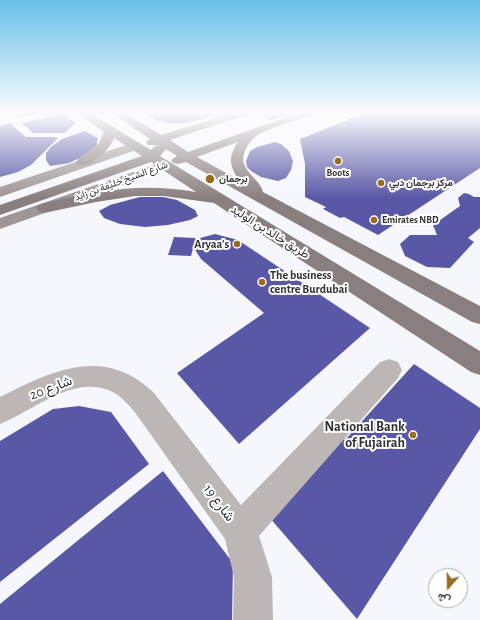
<!DOCTYPE html>
<meta charset="utf-8">
<style>
body{margin:0}
#map{position:relative;width:480px;height:620px;overflow:hidden;background:#f6f7fd;font-family:"Alegreya Sans",Vazirmatn,sans-serif}
canvas{display:block}
.north{position:absolute;left:428px;top:568px;width:40px;height:40px;box-sizing:border-box;background:#fff;border:1px solid #adadaf;border-radius:50%;rotate:200deg;font-size:11px;font-weight:700;line-height:16px;text-align:center;color:#323236}
.north::after{content:'';display:block;margin:auto;width:14px;height:18px;background:#9a6b1d;clip-path:polygon(50% 0,100% 100%,50% 72%,0 100%)}
</style>
<div id="map">
<canvas width="480" height="620"></canvas>
<div class="north">ش</div>
</div>
<script>
const c = document.querySelector('canvas').getContext('2d');
c.lineJoin = 'round';
function fill(path, color) {
  c.fillStyle = color;
  c.fill(path, 'evenodd');
}
function trace(path, color, width, dash) {
  c.strokeStyle = color;
  c.lineWidth = width;
  c.lineCap = dash ? 'butt' : 'round';
  c.setLineDash(dash || []);
  c.stroke(path);
}
function write(font, color, halo, rows, align = 'center') {
  c.font = font + ' "Alegreya Sans",Vazirmatn,sans-serif';
  c.lineWidth = 4;
  c.setLineDash([]);
  c.textBaseline = 'middle';
  c.strokeStyle = halo;
  c.fillStyle = color;
  for (const [text, x, y, turn = 0] of rows) {
    c.save();
    c.translate(x, y);
    c.rotate((+turn || 0) * Math.PI / 180);
    c.textAlign = isNaN(turn) ? turn : align;
    if (halo) c.strokeText(text, 0, 0);
    c.fillText(text, 0, 0);
    c.restore();
  }
}
const building = new Path2D(`
 M 11,112 L 42,112 L 18,118 Z
 M 154,112 L 207,112 L 216,114 L 201,120 L 184,123 L 170,123 L 155,120 L 149,115 Z
 M 267,112 L 286,112 L 290,113 L 271,120 L 259,114 Z
 M 368,112 L 480,112 L 480,168 L 378,235 L 344,217 L 340,218 L 323,209 L 326,207 L 305,197 L 305,164 L 300,139 Z
 M 62,114 L 76,123 L 64,133 L 33,133 L 22,123 Z
 M 10,123 L 26,137 L 54,137 L 58,138 L 31,165 L 18,172 L 0,177 L 0,126 Z
 M 85,131 L 98,138 L 96,147 L 88,154 L 69,163 L 50,166 L 46,160 L 46,153 L 52,146 L 62,139 Z
 M 275,142 L 281,144 L 289,151 L 293,161 L 291,170 L 286,178 L 278,181 L 261,177 L 251,171 L 247,167 L 246,161 L 250,151 L 257,147 Z
 M 464,193 L 469,194 L 474,197 L 480,197 L 480,228 L 468,238 L 474,242 L 450,268 L 427,267 L 405,256 L 400,244 L 410,235 L 437,235 L 433,225 L 460,206 L 458,198 Z
 M 140,197 L 163,197 L 177,200 L 195,210 L 198,216 L 190,220 L 168,225 L 145,227 L 120,224 L 104,218 L 99,211 L 110,205 Z
 M 215,234 L 238,240 L 370,328 L 239,444 L 177,373 L 264,313 L 201,259 L 194,248 L 200,238 Z
 M 174,237 L 196,238 L 191,256 L 168,255 Z
 M 414,364 L 480,408 L 480,429 L 357,619 L 263,510 L 335,432 L 345,440 Z
 M 79,406 L 111,412 L 149,464 L 0,582 L 0,441 L 53,409 Z
 M 163,471 L 233,563 L 232,620 L 0,620 L 0,604 Z`);
const street = new Path2D(`
 M 389,359 L 398,362 L 402,370 L 398,378 L 259,536 L 272,577 L 273,620 L 233,620 L 234,577 L 225,539 L 134,411 C 127,403 119,394 108,390 C 71,376 33,411 0,424 L 0,397 C 53,370 105,345 154,393 L 241,505 L 380,362 Z`);
const secondary = new Path2D(`
 M 135,142 L 139,143 L 141,146 L 139,149 L 0,197 L 0,187 Z
 M 165,161 L 170,162 L 172,165 L 170,168 L 0,229 L 0,218 Z`);
const primary = new Path2D(`
 M 76,112 L 88,112 L 151,150 L 155,146 L 161,145 L 148,145 L 146,142 L 150,139 L 113,114 L 112,112 L 124,112 L 161,135 L 236,112 L 251,112 L 250,114 L 170,140 L 188,152 L 301,112 L 315,112 L 314,114 C 299,120 271,127 258,135 C 249,140 241,154 244,164 C 248,175 262,183 263,192 L 480,306 L 480,324 L 472,322 L 186,162 L 178,164 L 173,163 L 171,160 L 177,156 L 166,149 L 160,156 L 480,351 L 480,375 L 471,372 L 214,203 L 164,196 L 135,196 L 96,202 L 44,213 L 38,211 L 36,208 L 38,205 L 44,203 C 100,191 138,182 196,192 L 151,162 L 0,215 L 0,205 L 142,156 L 114,138 C 110,150 91,168 78,165 L 76,162 L 78,159 L 99,143 L 104,132 ZM 238,142 C 228,156 229,166 239,180 L 197,157 Z`);
const markers = [
 [338,161,4,"#9a6b1d"],
 [210,179,5,"#9a6b1d"],
 [381,183,4,"#9a6b1d"],
 [374,220,4,"#9a6b1d"],
 [237,244,4,"#9a6b1d"],
 [262,282,4,"#9a6b1d"],
 [413,435,4,"#9a6b1d"]
];
const farPoinames = [
 ["Boots",338,173,"center"],
 ["برجمان",219,179],
 ["مركز برجمان دبي",389,183],
 ["Emirates NBD",382,220]
];
const farStreetnames = [
 ["شارع الشيخ خليفة بن زايد",121,181,-20]
];
const streetNames = [
 ["طريق خالد بن الوليد",270,232,32]
];
const poiNames = [
 ["Aryaa's",229,244],
 ["The business",270,275,"left"],
 ["centre Burdubai",270,289,"left"]
];
const nearStreetnames = [
 ["شارع 20",51,388,-21],
 ["شارع 19",219,503,53]
];
const nearPoinames = [
 ["National Bank",405,427],
 ["of Fujairah",405,443]
];
fill(building, '#5958a6');
fill(street, '#bcb6b5');
fill(secondary, '#9e9695');
fill(primary, '#897f7e');
const sky = c.createLinearGradient(0, 0, 0, 198);
sky.addColorStop(0, '#67c0ea');
sky.addColorStop(0.57, '#fbfbfe');
sky.addColorStop(1, '#fbfbfe00');
c.fillStyle = sky;
c.fillRect(0, 0, 480, 198);
for (const [x, y, r, color] of markers) {
  const dot = new Path2D();
  dot.arc(x, y, r, 0, 2 * Math.PI);
  c.fillStyle = color;
  c.fill(dot);
  trace(dot, '#fff', 1.5);
}
write('bold 10px', '#323236', '#fff', farPoinames, 'left');
write('10px', '#323236', '#fff', farStreetnames);
write('12px', '#323236', '#fff', streetNames);
write('bold 12px', '#323236', '#fff', poiNames, 'right');
write('14px', '#323236', '#fff', nearStreetnames);
write('bold 14px', '#323236', '#fff', nearPoinames, 'right');
</script>
